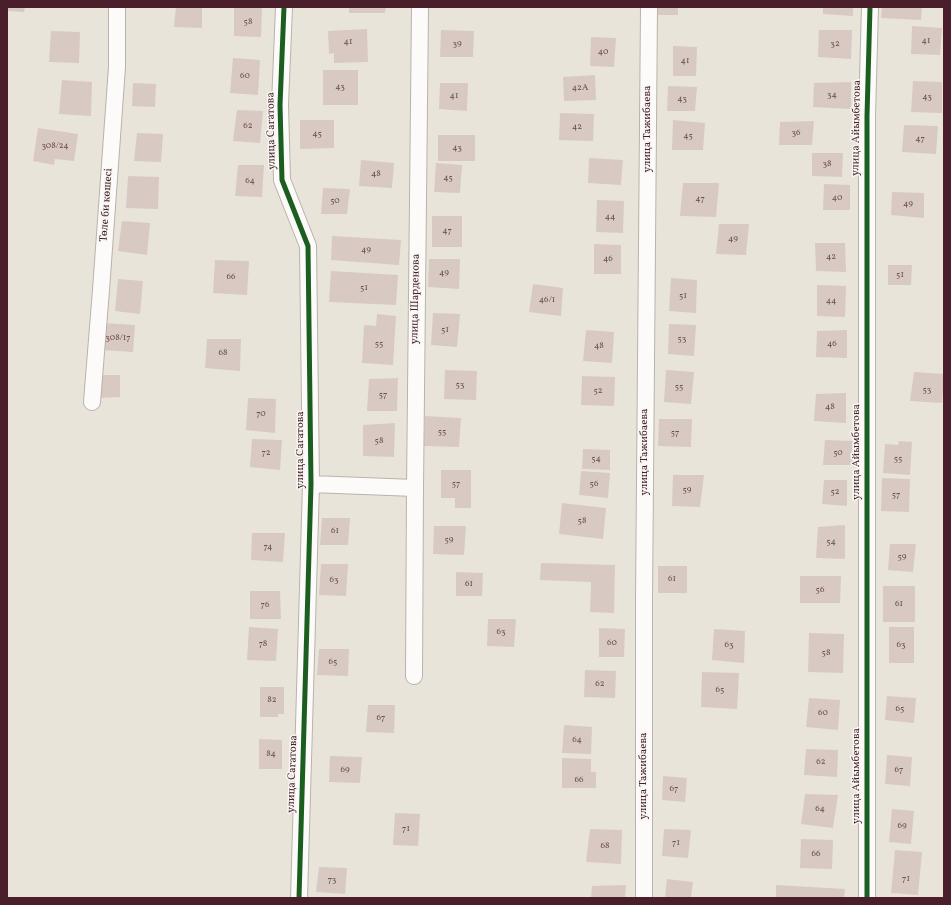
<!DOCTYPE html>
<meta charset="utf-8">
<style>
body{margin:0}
#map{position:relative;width:951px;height:905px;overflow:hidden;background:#e9e4d9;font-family:Vollkorn,serif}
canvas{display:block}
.frame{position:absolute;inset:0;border:8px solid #4a1f2b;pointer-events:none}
</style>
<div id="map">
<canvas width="951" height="905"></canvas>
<div class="frame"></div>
</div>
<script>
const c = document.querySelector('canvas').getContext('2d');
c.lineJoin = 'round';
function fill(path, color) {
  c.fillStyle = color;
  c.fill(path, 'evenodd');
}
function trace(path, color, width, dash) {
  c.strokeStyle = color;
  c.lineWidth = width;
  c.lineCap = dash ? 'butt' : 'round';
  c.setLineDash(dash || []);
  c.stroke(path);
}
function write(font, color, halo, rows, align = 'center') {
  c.font = font + ' Vollkorn,serif';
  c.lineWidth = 3;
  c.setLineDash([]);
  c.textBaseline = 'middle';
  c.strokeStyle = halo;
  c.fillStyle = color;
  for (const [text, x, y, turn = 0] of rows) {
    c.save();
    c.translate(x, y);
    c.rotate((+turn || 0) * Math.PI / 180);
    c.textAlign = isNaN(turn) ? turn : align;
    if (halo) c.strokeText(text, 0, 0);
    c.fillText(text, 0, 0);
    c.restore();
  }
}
const building = new Path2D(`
 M 7,7 L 25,7 L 24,12 L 7,11 Z
 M 176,7 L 202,7 L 202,28 L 174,27 Z
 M 234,7 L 262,7 L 261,37 L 234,36 Z
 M 349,7 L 386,7 L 385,13 L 349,13 Z
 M 656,7 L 678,7 L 678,15 L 656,15 Z
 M 823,7 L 853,7 L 853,16 L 823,14 Z
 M 882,7 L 922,7 L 921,20 L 881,18 Z
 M 912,26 L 942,28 L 940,55 L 911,54 Z
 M 367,29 L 368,62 L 334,63 L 334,53 L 329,54 L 328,31 Z
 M 441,30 L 474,31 L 473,57 L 440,57 Z
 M 819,30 L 852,30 L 851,59 L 818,57 Z
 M 51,31 L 80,32 L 79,63 L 49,62 Z
 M 591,37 L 616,38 L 614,67 L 590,66 Z
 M 673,46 L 697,47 L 696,76 L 673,76 Z
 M 233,58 L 260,60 L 258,95 L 230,93 Z
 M 323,70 L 358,70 L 358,105 L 323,105 Z
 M 595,75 L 596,100 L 564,101 L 563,77 Z
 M 62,80 L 92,82 L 91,116 L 59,114 Z
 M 913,81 L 942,82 L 942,113 L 911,112 Z
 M 851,82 L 851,109 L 813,107 L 814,83 Z
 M 133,83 L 156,84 L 155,107 L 132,106 Z
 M 440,83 L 468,83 L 467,111 L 439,109 Z
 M 668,86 L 697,87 L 695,111 L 667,111 Z
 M 237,110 L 263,111 L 260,143 L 233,141 Z
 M 560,113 L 594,114 L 593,141 L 559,140 Z
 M 300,120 L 334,120 L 334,148 L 300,149 Z
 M 673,120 L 705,123 L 703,150 L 672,150 Z
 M 814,121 L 812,145 L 779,145 L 780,122 Z
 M 904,125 L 938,126 L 936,154 L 902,152 Z
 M 38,128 L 78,134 L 74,161 L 55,159 L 54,165 L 33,161 Z
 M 137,133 L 163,134 L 161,162 L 134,161 Z
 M 438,135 L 475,135 L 475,161 L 438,161 Z
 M 812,153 L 843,153 L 842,177 L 812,176 Z
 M 589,158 L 623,160 L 621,185 L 588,183 Z
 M 361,160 L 394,163 L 392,188 L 359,186 Z
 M 436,163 L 462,165 L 460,193 L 434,192 Z
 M 238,165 L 264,165 L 262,197 L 235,196 Z
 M 128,176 L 159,177 L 158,209 L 126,208 Z
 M 683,183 L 719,183 L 716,217 L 680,216 Z
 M 824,184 L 850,185 L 850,210 L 823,210 Z
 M 323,188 L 350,189 L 347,214 L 321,214 Z
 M 892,192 L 924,193 L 924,218 L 891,215 Z
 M 597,200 L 624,201 L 623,233 L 596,232 Z
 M 432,216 L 462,216 L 462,247 L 432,247 Z
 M 122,221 L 150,223 L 147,255 L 118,251 Z
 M 719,224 L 749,224 L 746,255 L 716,254 Z
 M 332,236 L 401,240 L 399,265 L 331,260 Z
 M 815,243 L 845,243 L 846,272 L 816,271 Z
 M 594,244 L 621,245 L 621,274 L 594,274 Z
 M 429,259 L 460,259 L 459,289 L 428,287 Z
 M 215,260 L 249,261 L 247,295 L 213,293 Z
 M 888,265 L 912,265 L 911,285 L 888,285 Z
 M 331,271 L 398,275 L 396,305 L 329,302 Z
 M 671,278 L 697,280 L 696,313 L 669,311 Z
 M 118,279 L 143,281 L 140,314 L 115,311 Z
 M 533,284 L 563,288 L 561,316 L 529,312 Z
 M 817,285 L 846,286 L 845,317 L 817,316 Z
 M 433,313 L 460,314 L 457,347 L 431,345 Z
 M 377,314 L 396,316 L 393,365 L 362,363 L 364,325 L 376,326 Z
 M 103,323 L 135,325 L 133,352 L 102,350 Z
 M 669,324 L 696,325 L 694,356 L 668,354 Z
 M 586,330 L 614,332 L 612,363 L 583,361 Z
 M 847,330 L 847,358 L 816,357 L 817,331 Z
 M 207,339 L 241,339 L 240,371 L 205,368 Z
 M 445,370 L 477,371 L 476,400 L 444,399 Z
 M 666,370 L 694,372 L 691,404 L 664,402 Z
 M 914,372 L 944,374 L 942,403 L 910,401 Z
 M 99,375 L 120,375 L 120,397 L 99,398 Z
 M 582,376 L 615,377 L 614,406 L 581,405 Z
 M 398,378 L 397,411 L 367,411 L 369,379 Z
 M 846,393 L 846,423 L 814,421 L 816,394 Z
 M 248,398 L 276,399 L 275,433 L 246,430 Z
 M 425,416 L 461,418 L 459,447 L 424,446 Z
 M 659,419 L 692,419 L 691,447 L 658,446 Z
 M 395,423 L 394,457 L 363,456 L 363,425 Z
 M 252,439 L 282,440 L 280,470 L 250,467 Z
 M 825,440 L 853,441 L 852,465 L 823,465 Z
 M 899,441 L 912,442 L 910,475 L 883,473 L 885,444 L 898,445 Z
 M 583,449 L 610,450 L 610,470 L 582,469 Z
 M 441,470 L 471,470 L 471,508 L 455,508 L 455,498 L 441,498 Z
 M 581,471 L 610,473 L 608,498 L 579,495 Z
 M 673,475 L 704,475 L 700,507 L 672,506 Z
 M 882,478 L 910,479 L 909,512 L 881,511 Z
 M 824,480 L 847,480 L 847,506 L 822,504 Z
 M 562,503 L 606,508 L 603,539 L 559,534 Z
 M 322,518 L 350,518 L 348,545 L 320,545 Z
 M 845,525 L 845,559 L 816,558 L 818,527 Z
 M 434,526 L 466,526 L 464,555 L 433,554 Z
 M 252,533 L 285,533 L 283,562 L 251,560 Z
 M 890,544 L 916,544 L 913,572 L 888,570 Z
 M 541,563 L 615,565 L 614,613 L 590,612 L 591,582 L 540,580 Z
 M 321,564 L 348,564 L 346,596 L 319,595 Z
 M 658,566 L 687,566 L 687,593 L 658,593 Z
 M 456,572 L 483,573 L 482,596 L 456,596 Z
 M 800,576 L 841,576 L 840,603 L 800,603 Z
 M 883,586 L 915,586 L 915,622 L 883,622 Z
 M 250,591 L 280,591 L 281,619 L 250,619 Z
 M 488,619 L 516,619 L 514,647 L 487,646 Z
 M 249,627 L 278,629 L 276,661 L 247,660 Z
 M 889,627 L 914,627 L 914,663 L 889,663 Z
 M 599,628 L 625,629 L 624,657 L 599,657 Z
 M 714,629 L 745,631 L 744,663 L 712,660 Z
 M 809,633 L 844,634 L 843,673 L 808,672 Z
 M 319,649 L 349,649 L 348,676 L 317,675 Z
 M 585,670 L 616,671 L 615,698 L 584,697 Z
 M 702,672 L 739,673 L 737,709 L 701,707 Z
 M 260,687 L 284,687 L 284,714 L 278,714 L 278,717 L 260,717 Z
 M 887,696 L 916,698 L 914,723 L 885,720 Z
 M 809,698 L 840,700 L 838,730 L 806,727 Z
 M 368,705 L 395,705 L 394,733 L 366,732 Z
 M 564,725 L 592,727 L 591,754 L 562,753 Z
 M 259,739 L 282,740 L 282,769 L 259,769 Z
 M 806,749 L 838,750 L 837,777 L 804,775 Z
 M 887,755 L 912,757 L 910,786 L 885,784 Z
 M 330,756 L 362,757 L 360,783 L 329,782 Z
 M 562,758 L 591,759 L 591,772 L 596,772 L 596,788 L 562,788 Z
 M 663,776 L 687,778 L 685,802 L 662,800 Z
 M 805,794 L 838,795 L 833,828 L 801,824 Z
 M 892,809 L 914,811 L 911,844 L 889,842 Z
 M 395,813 L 420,814 L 418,846 L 393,845 Z
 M 590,829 L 622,830 L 621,864 L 586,862 Z
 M 664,829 L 691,830 L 688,858 L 662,856 Z
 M 801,839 L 833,840 L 832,869 L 800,868 Z
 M 895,850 L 922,852 L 918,895 L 891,893 Z
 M 319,867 L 347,868 L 345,894 L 316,892 Z
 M 667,879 L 693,882 L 691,898 L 665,898 Z
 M 626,885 L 625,898 L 591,898 L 592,886 Z
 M 776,885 L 845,889 L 844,898 L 776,898 Z`);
const minor = new Path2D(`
 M 284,7 L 280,105 L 282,180 L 308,246 L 311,484 L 299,898
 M 92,402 L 101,290 L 117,67 L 117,7
 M 311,484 L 415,488
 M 414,676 L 415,488 L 420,7
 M 644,898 L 644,599 L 649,7
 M 867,898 L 867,116 L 870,7`);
const cycleway = new Path2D(`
 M 284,7 L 280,105 L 282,180 L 308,246 L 311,484 L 299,898
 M 867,898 L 867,116 L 870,7`);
const numberNames = [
 ["58",248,22],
 ["41",926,41],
 ["41",348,42],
 ["39",457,44],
 ["32",835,44],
 ["40",603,52],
 ["41",685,61],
 ["60",245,76],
 ["43",340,87],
 ["42А",580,88],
 ["34",832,95],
 ["41",454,96],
 ["43",927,97],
 ["43",682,99],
 ["62",248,126],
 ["42",577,127],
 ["36",796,133],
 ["45",317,134],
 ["45",688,136],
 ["47",920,139],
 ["308/24",55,146],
 ["43",457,148],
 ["38",827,164],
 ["48",376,174],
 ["45",448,178],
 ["64",250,181],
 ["40",837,198],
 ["47",700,199],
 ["50",335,201],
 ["49",908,204],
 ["44",610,217],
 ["47",447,231],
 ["49",733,239],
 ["49",366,250],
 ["42",831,257],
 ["46",608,259],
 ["49",444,273],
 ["51",900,275],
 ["66",231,277],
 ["51",364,288],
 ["51",683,296],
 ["46/1",547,300],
 ["44",831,301],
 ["51",445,330],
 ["308/17",118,338],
 ["53",682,339],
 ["55",379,344],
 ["46",832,344],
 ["48",599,346],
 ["68",223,353],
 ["53",460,385],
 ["55",679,387],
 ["53",927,390],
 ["52",598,391],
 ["57",383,395],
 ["48",830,407],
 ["70",261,414],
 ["55",442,432],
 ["57",675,433],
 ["58",379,441],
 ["72",266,453],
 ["50",838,453],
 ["54",596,459],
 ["55",898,459],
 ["57",456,484],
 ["56",594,484],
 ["59",687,490],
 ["52",835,492],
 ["57",896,495],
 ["58",582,521],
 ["61",335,531],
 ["59",449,540],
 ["54",831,542],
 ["74",268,547],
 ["59",902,557],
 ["61",672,579],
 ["63",334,580],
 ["61",469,584],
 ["56",820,590],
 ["61",899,604],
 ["76",265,605],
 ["63",501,632],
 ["60",612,643],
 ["78",263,644],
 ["63",729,645],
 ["63",901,645],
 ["58",826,653],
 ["65",333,662],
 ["62",600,684],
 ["65",720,690],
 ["82",272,700],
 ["65",900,709],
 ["60",823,713],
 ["67",381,718],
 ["64",577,740],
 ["84",271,754],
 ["62",821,762],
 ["69",345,770],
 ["67",899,770],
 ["66",579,780],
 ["67",674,789],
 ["64",820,809],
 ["69",902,826],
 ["71",406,829],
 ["71",676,843],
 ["68",605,846],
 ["66",816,854],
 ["71",906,879],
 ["73",332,880]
];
const streetNames = [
 ["улица Айымбетова",857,128,-89],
 ["улица Тажибаева",648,129,-90],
 ["улица Сагатова",272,131,-91],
 ["Төле би көшесі",107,205,-86],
 ["улица Шарденова",416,299,-89],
 ["улица Сагатова",301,450,-90],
 ["улица Тажибаева",645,452,-90],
 ["улица Айымбетова",857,452,-90],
 ["улица Сагатова",293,774,-88],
 ["улица Тажибаева",644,776,-90],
 ["улица Айымбетова",857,776,-90]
];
fill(building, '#d8cac3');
trace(minor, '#bab2ac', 18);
trace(minor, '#fcfbf9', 16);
trace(cycleway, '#1b5e20', 5);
write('9px', '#6e4b52', null, numberNames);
write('11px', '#4a1f2b', '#f6f6f2', streetNames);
</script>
